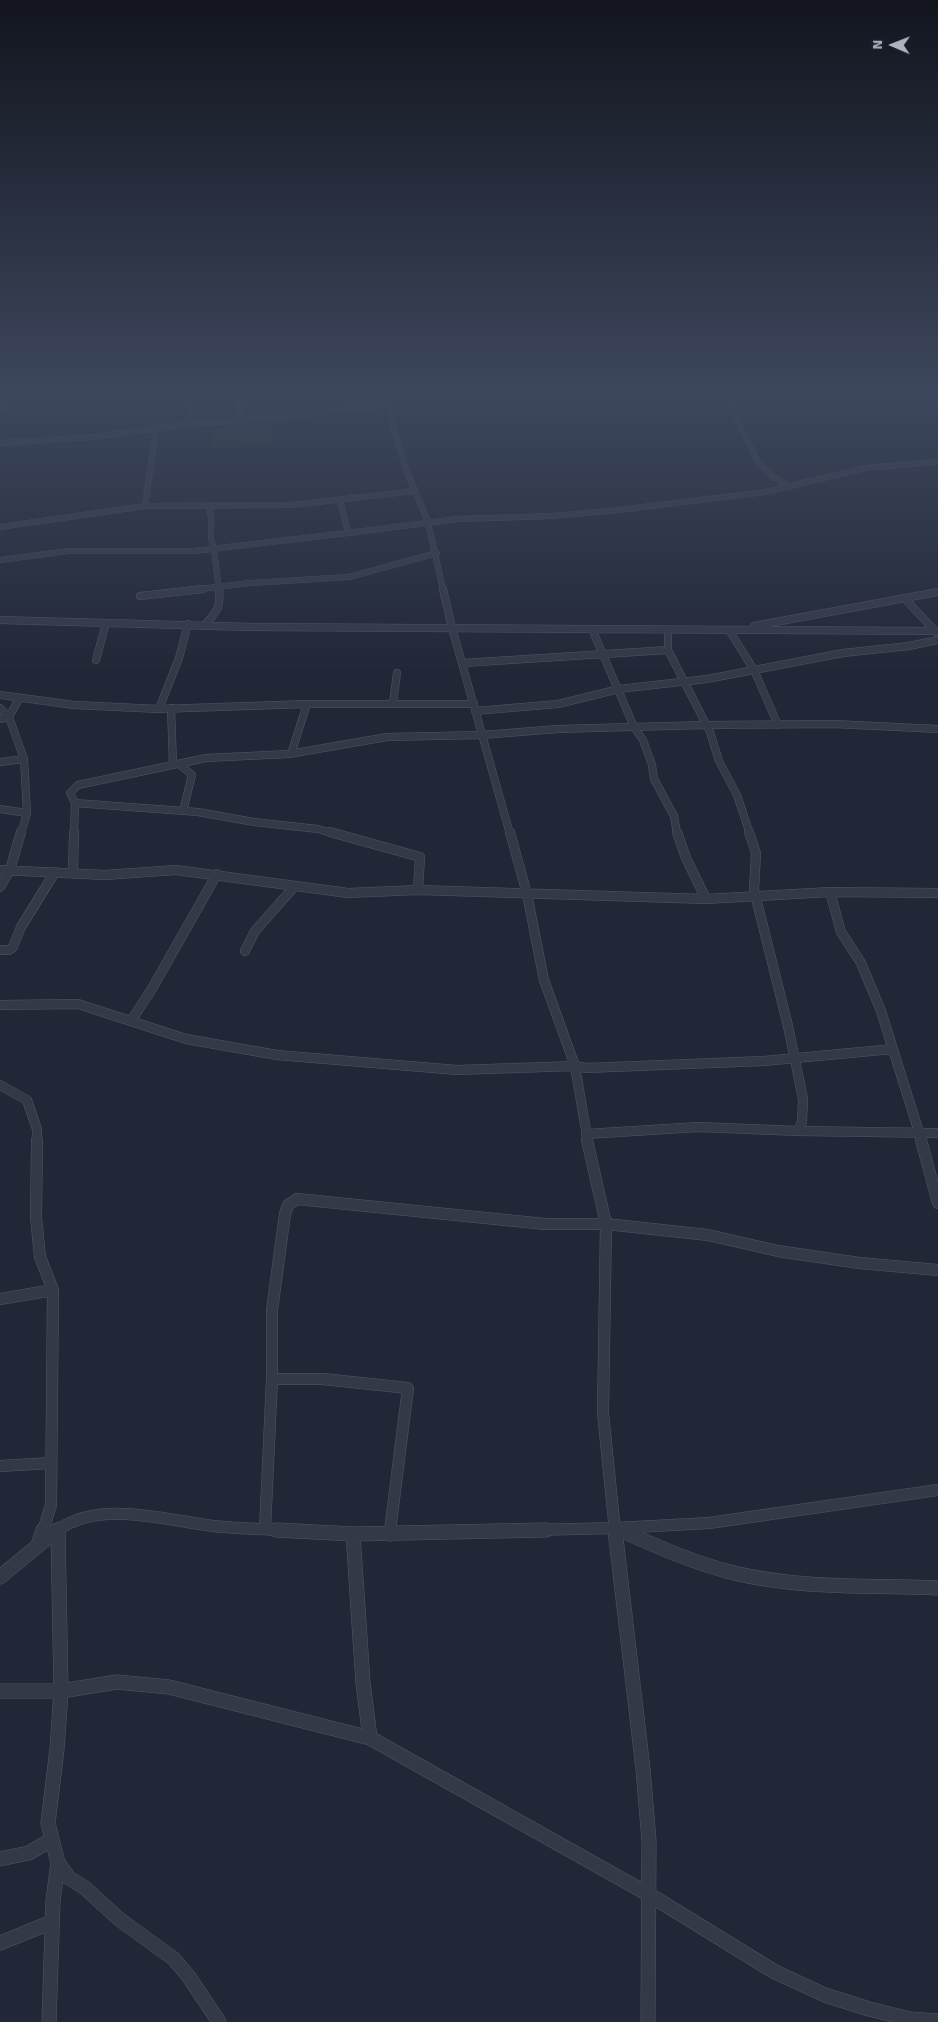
<!DOCTYPE html>
<style>
body{margin:0}
#map{position:relative;width:938px;height:2022px;overflow:hidden;background:#212736;font-family:Signika,sans-serif}
canvas{display:block}
.north{position:absolute;left:868px;top:20px;width:50px;height:50px;-webkit-text-stroke:4px #191e2b;paint-order:stroke;rotate:271deg;font-size:14px;font-weight:700;line-height:20px;text-align:center;color:#aeb3c3}
.north::after{content:'';display:block;margin:auto;width:18px;height:22px;background:#aeb3c3;clip-path:polygon(50% 0,100% 100%,50% 72%,0 100%)}
</style>
<div id="map">
<canvas width="938" height="2022"></canvas>
<div class="north">N</div>
</div>
<script>
const c = document.querySelector('canvas').getContext('2d');
c.lineJoin = 'round';
function fill(path, color) {
  c.fillStyle = color;
  c.fill(path, 'evenodd');
}
function trace(path, color, width, dash) {
  c.strokeStyle = color;
  c.lineWidth = width;
  c.lineCap = dash ? 'butt' : 'round';
  c.setLineDash(dash || []);
  c.stroke(path);
}
const green = new Path2D(`
 M 273,425 L 273,445 L 210,449 L 213,429 Z`);
const streetFar4 = new Path2D(`
 M 189,396 L 189,424
 M 240,396 L 240,420
 M 385,396 L 405,467 L 428,522 L 443,590
 M 725,396 L 758,462 L 772,476 L 789,487
 M 0,410 L 4,396
 M 0,443 L 94,437 L 189,424 L 282,417 L 388,404
 M 145,506 L 156,429
 M 208,506 L 211,517 L 211,539 L 214,549 L 219,590
 M 0,527 L 145,506 L 292,505 L 415,491
 M 348,533 L 458,519 L 552,516 L 619,510 L 765,492 L 865,468 L 938,462
 M 0,560 L 68,551 L 194,551 L 348,533 L 340,500
 M 192,590 L 250,583 L 349,577 L 437,553`);
const streetFar3 = new Path2D(`
 M 443,589 L 452,628 L 510,834
 M 140,596 L 203,589
 M 905,599 L 936,632
 M 0,620 L 251,627 L 938,631
 M 205,625 C 217,611 221,608 219,589
 M 754,626 L 938,592
 M 592,629 L 634,727 L 643,740 L 652,765 L 654,779 L 674,816 L 677,834
 M 729,630 L 754,670 L 778,725
 M 668,631 L 668,650 L 710,732 L 719,761 L 737,795 L 750,834
 M 96,660 L 106,623
 M 463,663 L 668,650
 M 0,695 L 74,705 L 159,709 L 307,704 L 474,704
 M 19,699 L 9,717 L 24,759 L 27,813 L 21,834
 M 393,703 L 397,673
 M 0,708 L 9,717 L 0,719
 M 171,708 L 173,765
 M 159,709 L 179,658 L 188,624
 M 475,711 L 558,704 L 619,689 L 707,679 L 843,653 L 909,646 L 938,640
 M 291,754 L 307,704
 M 0,762 L 24,759
 M 179,764 L 192,775 L 183,811
 M 75,803 L 198,812 L 254,822 L 318,829 L 335,834
 M 0,809 L 27,813
 M 74,834 L 75,803 L 70,793 L 78,785 L 206,758 L 289,754 L 387,737 L 482,735 L 558,729 L 705,725 L 834,724 L 938,729`);
const streetFar2 = new Path2D(`
 M 330,832 L 420,857 L 418,890
 M 510,832 L 527,894 L 544,980 L 575,1066 L 588,1142
 M 677,832 L 686,858 L 706,899
 M 749,832 L 756,853 L 754,890 L 788,1026 L 803,1099 L 802,1122 L 798,1131
 M 0,870 L 105,875 L 176,870 L 348,893 L 418,890 L 706,899 L 830,892 L 938,893
 M 73,873 L 74,832
 M 0,887 L 10,870 L 21,832
 M 830,892 L 841,932 L 861,963 L 881,1011 L 922,1142
 M 0,950 L 9,950 L 13,947 L 21,927 L 55,872
 M 245,951 L 255,931 L 294,887
 M 0,1005 L 78,1004 L 186,1039 L 277,1055 L 457,1070 L 575,1066 L 587,1068 L 764,1061 L 893,1049
 M 131,1021 L 153,987 L 217,874
 M 0,1085 L 27,1100 L 37,1129 L 37,1142
 M 586,1134 L 699,1127 L 798,1131 L 938,1133`);
const streetFar1 = new Path2D(`
 M 37,1140 L 36,1217 L 40,1257 L 53,1290 L 51,1505 L 43,1531
 M 587,1140 L 606,1224 L 603,1413 L 615,1531
 M 921,1140 L 938,1203
 M 0,1299 L 53,1290
 M 272,1379 L 323,1379 L 408,1388 L 390,1531
 M 0,1466 L 51,1463
 M 265,1529 L 272,1379 L 272,1310 L 285,1214 L 288,1205 L 297,1199 L 545,1224 L 606,1224 L 708,1235 L 778,1251 L 859,1263 L 938,1270
 M 619,1529 L 623,1531
 M 56,1531 C 99,1499 165,1520 213,1526 C 241,1529 270,1529 298,1531
 M 491,1531 L 616,1528 L 709,1523 L 938,1490`);
const street = new Path2D(`
 M 276,1530 L 353,1534 L 546,1530
 M 615,1530 L 643,1769 L 649,1841 L 648,2022
 M 620,1530 C 658,1547 694,1563 734,1573 C 800,1589 870,1585 938,1588
 M 353,1534 L 363,1683 L 370,1738
 M 390,1534 L 391,1530
 M 38,1545 L 43,1530
 M 0,1577 L 57,1530
 M 0,1691 L 61,1691 L 117,1682 L 169,1687 L 370,1738 L 648,1894 L 775,1972 L 825,1995 L 869,2009 L 910,2019 L 938,2021
 M 0,1859 L 29,1853 L 51,1840
 M 58,1863 L 69,1878 L 85,1888 L 119,1919 L 174,1959 L 189,1977 L 219,2022
 M 0,1943 L 52,1922
 M 49,2022 L 53,1901 L 58,1863 L 48,1823 L 57,1749 L 61,1691 L 58,1530`);
fill(green, '#233438');
trace(streetFar4, '#515664', 6);
trace(streetFar3, '#515664', 8);
trace(streetFar2, '#515664', 10);
trace(streetFar1, '#515664', 12);
trace(street, '#515664', 15);
trace(streetFar4, '#343947', 5.5);
trace(streetFar3, '#343947', 7);
trace(streetFar2, '#343947', 9);
trace(streetFar1, '#343947', 11);
trace(street, '#343947', 14);
const sky = c.createLinearGradient(0, 0, 0, 679);
sky.addColorStop(0, '#12151e');
sky.addColorStop(0.58, '#3d475d');
sky.addColorStop(1, '#3d475d00');
c.fillStyle = sky;
c.fillRect(0, 0, 938, 679);
</script>
